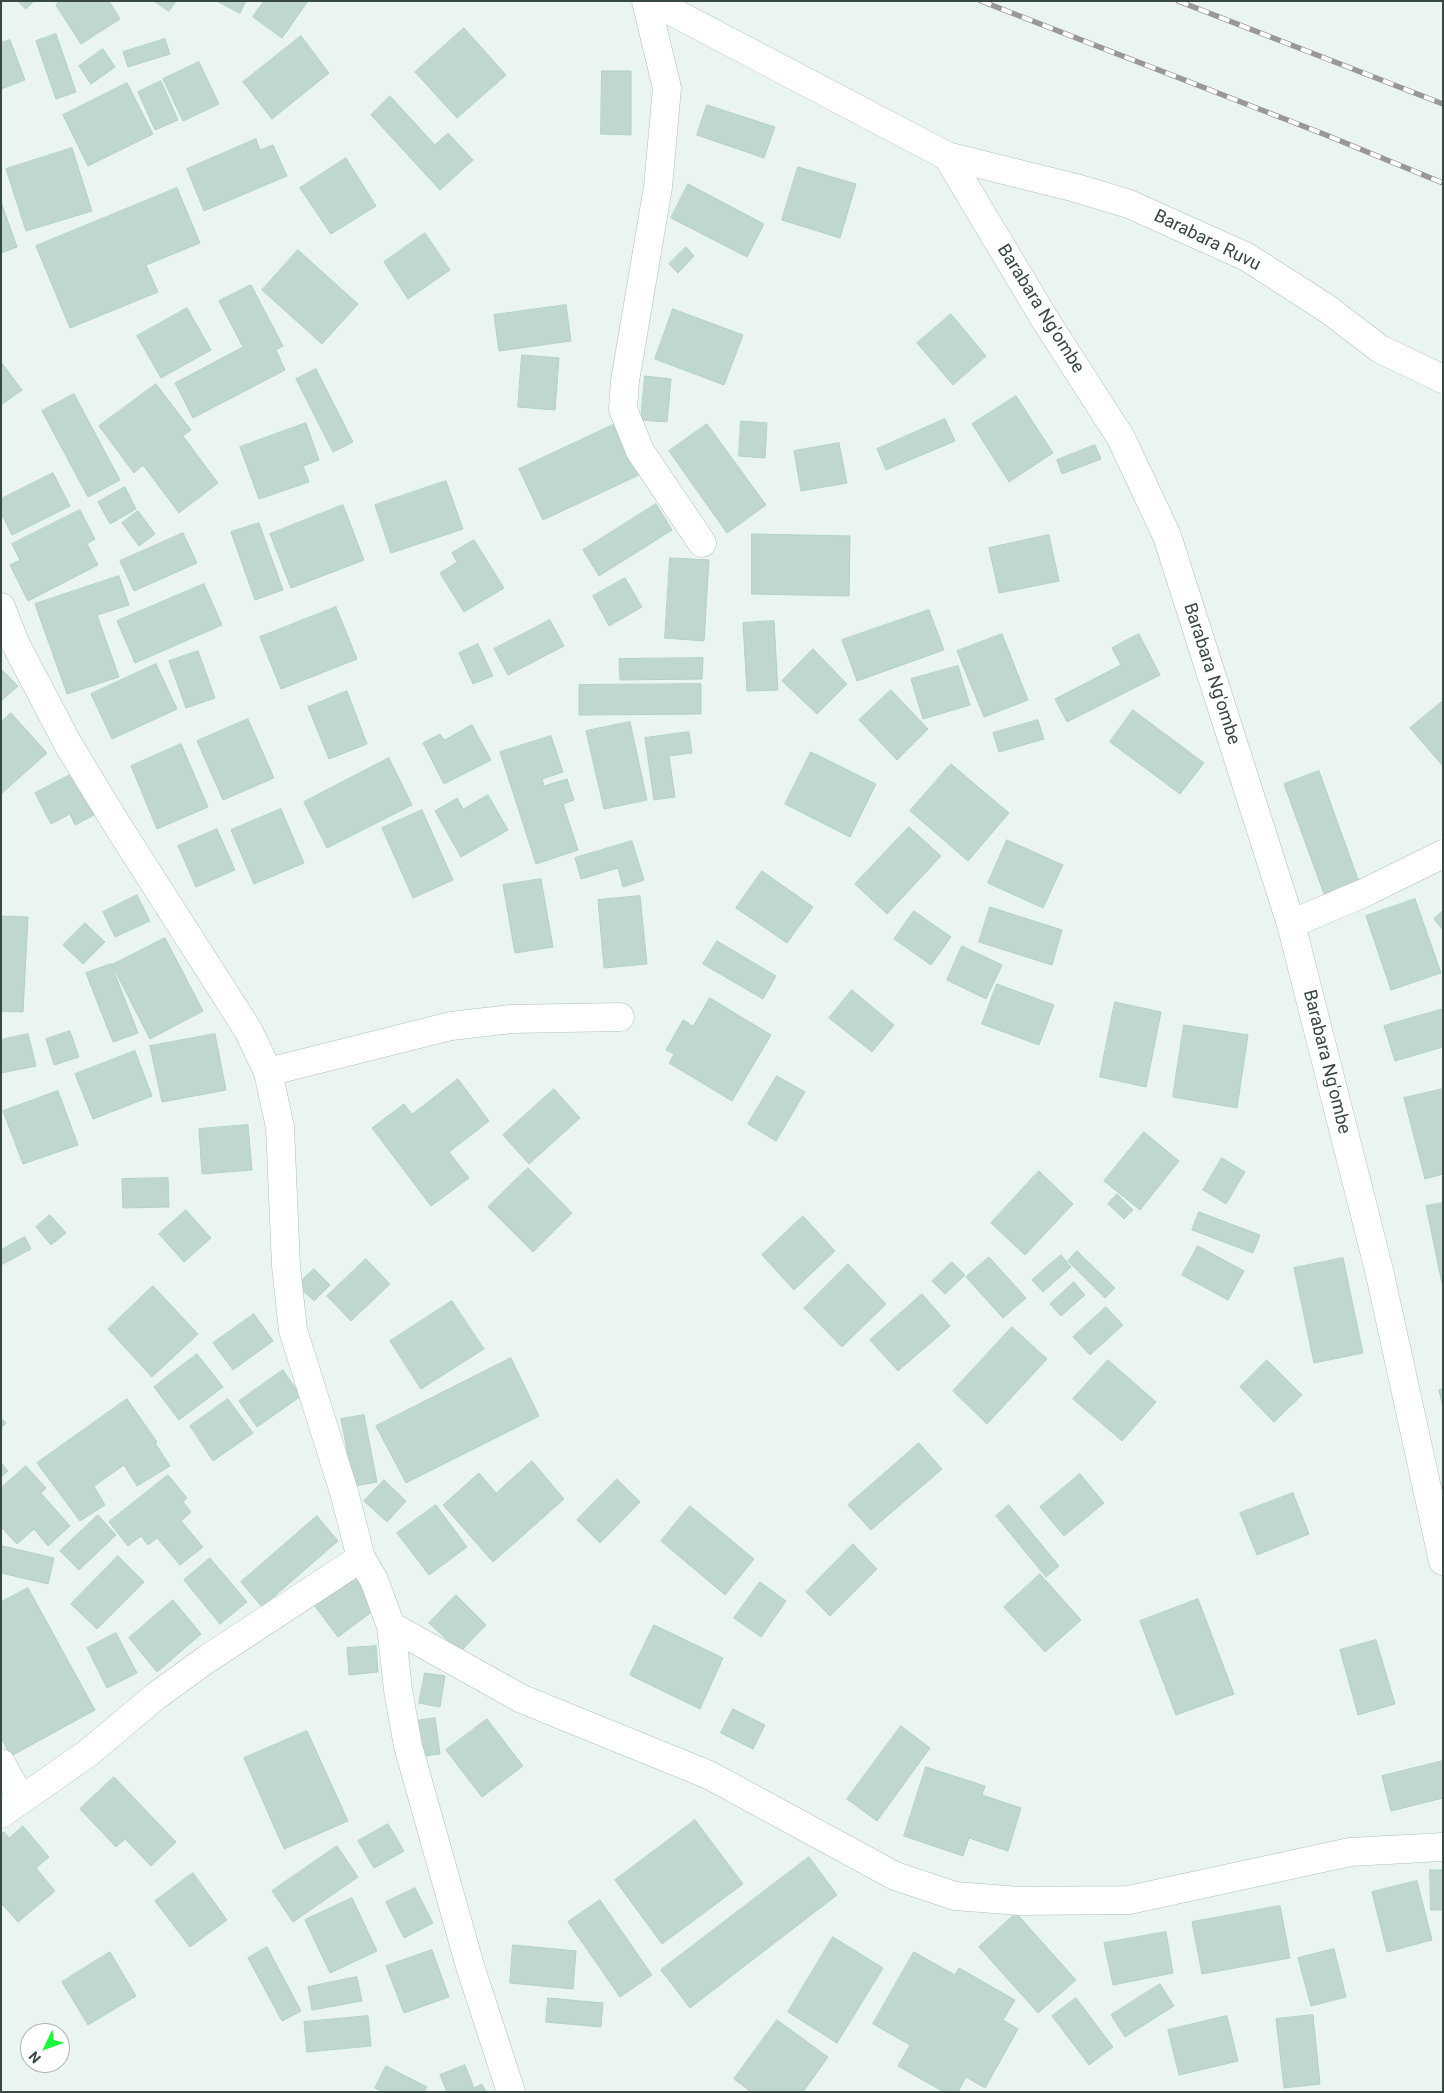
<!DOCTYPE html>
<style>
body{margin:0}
#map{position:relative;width:1444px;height:2093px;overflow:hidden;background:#eaf5f2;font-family:Roboto,sans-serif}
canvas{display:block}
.frame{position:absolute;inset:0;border:2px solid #384942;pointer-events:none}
.north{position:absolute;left:20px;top:2023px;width:50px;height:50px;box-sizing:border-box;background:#fff;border:1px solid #afb6b3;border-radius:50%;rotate:228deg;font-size:14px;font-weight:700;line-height:20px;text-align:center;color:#384942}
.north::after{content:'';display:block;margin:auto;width:18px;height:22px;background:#1cf93d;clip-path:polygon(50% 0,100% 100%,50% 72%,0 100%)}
</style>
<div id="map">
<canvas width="1444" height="2093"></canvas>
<div class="frame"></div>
<div class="north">N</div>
</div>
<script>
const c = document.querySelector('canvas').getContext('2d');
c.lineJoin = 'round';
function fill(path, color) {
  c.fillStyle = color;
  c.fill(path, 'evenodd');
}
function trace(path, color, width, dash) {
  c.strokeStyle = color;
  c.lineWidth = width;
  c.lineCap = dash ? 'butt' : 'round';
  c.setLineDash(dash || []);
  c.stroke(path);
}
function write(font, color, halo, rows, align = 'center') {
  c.font = font + ' Roboto,sans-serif';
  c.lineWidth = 4;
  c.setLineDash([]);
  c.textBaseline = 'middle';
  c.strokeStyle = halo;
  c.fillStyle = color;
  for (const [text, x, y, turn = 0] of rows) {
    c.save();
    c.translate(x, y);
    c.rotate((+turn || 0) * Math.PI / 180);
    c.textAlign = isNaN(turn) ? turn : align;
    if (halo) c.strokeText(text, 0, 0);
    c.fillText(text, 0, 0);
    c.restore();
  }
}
const building = new Path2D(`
 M 18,1 L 34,1 L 26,9 Z
 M 61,1 L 109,1 L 120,19 L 81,44 L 56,5 Z
 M 154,1 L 176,1 L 169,11 Z
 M 217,1 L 246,1 L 240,13 Z
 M 264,1 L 308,1 L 282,38 L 253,17 Z
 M 464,28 L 506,75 L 457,118 L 415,72 Z
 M 56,34 L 76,92 L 56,99 L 36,41 Z
 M 301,36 L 329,73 L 272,119 L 243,82 Z
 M 165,39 L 170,54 L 128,67 L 123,52 Z
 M 10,40 L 25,80 L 1,89 L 1,43 Z
 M 103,49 L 115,67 L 91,84 L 79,66 Z
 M 199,62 L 219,104 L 183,121 L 163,79 Z
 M 602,71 L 631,71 L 631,135 L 601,134 Z
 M 161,81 L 178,120 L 155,130 L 138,92 Z
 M 127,83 L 153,134 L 88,166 L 63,115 Z
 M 390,96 L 435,145 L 448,133 L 473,160 L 440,190 L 371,115 Z
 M 707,105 L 775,127 L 764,158 L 697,135 Z
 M 256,139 L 260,150 L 273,145 L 287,176 L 204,211 L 187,169 Z
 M 72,148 L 92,211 L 26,231 L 6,169 Z
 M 346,158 L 376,206 L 331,234 L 300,188 Z
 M 798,167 L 856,184 L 840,238 L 782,220 Z
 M 688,184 L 764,224 L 747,257 L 671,218 Z
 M 177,188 L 200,243 L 146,265 L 158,292 L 70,328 L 36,246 Z
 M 1,202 L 17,247 L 1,253 Z
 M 425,233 L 450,270 L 408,299 L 384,262 Z
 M 686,247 L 694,256 L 678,273 L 669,264 Z
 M 298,250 L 358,304 L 322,344 L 262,290 Z
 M 251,285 L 283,346 L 276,350 L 285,370 L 193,418 L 175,383 L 243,347 L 219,301 Z
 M 566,305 L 571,341 L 499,351 L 494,315 Z
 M 187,308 L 211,350 L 161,378 L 137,336 Z
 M 673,309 L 743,335 L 724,385 L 655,359 Z
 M 951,314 L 986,356 L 953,385 L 917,343 Z
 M 522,355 L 559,358 L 555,410 L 518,407 Z
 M 1,362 L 22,390 L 1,405 Z
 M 316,369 L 353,442 L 333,452 L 296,379 Z
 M 645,376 L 671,379 L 667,422 L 641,420 Z
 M 156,384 L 191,430 L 183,436 L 218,483 L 179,513 L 143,465 L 134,473 L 99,426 Z
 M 74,394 L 120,480 L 88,497 L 42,411 Z
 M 1016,396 L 1053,453 L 1009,482 L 972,424 Z
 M 945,419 L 955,441 L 886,470 L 877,449 Z
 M 741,421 L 767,423 L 765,458 L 739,456 Z
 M 306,423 L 319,460 L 303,466 L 309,482 L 259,499 L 240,447 Z
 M 615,424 L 639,475 L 543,520 L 519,469 Z
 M 707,424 L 766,505 L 727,533 L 669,451 Z
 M 839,443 L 847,483 L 801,491 L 794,451 Z
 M 1095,445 L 1101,459 L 1062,474 L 1057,460 Z
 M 53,473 L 70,506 L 12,535 L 1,513 L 1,499 Z
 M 446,481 L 463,529 L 391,553 L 375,505 Z
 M 125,487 L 136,509 L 110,524 L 98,502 Z
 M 656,504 L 672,530 L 599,576 L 583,550 Z
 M 343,505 L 364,560 L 291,588 L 270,534 Z
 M 80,510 L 95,539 L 87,544 L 98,565 L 28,601 L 10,565 L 20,560 L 12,544 Z
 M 138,511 L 155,534 L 139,546 L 122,523 Z
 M 259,523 L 283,590 L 255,600 L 231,532 Z
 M 183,533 L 197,563 L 134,591 L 120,561 Z
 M 752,534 L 850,536 L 849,596 L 752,594 Z
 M 1049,535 L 1059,581 L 999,593 L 989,548 Z
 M 474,540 L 504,588 L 464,612 L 440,573 L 457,562 L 452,553 Z
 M 670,558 L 709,560 L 704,641 L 665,638 Z
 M 119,576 L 129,605 L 97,615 L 119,677 L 67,694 L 35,604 Z
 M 625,578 L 642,607 L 609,626 L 593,596 Z
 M 204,584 L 222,625 L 135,663 L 117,621 Z
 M 336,607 L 357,659 L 281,689 L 260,637 Z
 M 929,610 L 944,650 L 857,681 L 842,640 Z
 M 550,620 L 564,646 L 508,675 L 494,649 Z
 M 774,621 L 778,690 L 747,691 L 743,623 Z
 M 1002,634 L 1028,700 L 984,717 L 957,651 Z
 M 1139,634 L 1160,675 L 1067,722 L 1055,699 L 1121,665 L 1112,648 Z
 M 478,644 L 493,676 L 473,684 L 459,653 Z
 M 813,649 L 847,684 L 817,714 L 782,681 Z
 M 198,651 L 215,698 L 186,708 L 169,661 Z
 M 703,658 L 702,679 L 620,680 L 619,659 Z
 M 156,664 L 177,709 L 112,739 L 91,694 Z
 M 958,666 L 970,705 L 923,719 L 911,679 Z
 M 1,669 L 18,686 L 1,701 Z
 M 701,684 L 701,714 L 579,715 L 579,685 Z
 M 891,690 L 928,729 L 897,760 L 859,720 Z
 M 347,691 L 367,744 L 329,759 L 308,707 Z
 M 1443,701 L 1443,766 L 1410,728 Z
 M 1133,710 L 1204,763 L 1180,794 L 1110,742 Z
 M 11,713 L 47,753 L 1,794 L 1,722 Z
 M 248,719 L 274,778 L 223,800 L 197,741 Z
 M 1038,720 L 1044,739 L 999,752 L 993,733 Z
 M 630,722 L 647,800 L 604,809 L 586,731 Z
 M 472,725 L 491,760 L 444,784 L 423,743 L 440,734 L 444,740 Z
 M 689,732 L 692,753 L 669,756 L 675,797 L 654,800 L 645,738 Z
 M 551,736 L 563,772 L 542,779 L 544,786 L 567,779 L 574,800 L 563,804 L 578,850 L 536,864 L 500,752 Z
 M 181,744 L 208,807 L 157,829 L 131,766 Z
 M 811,752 L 876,784 L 850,837 L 785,804 Z
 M 389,758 L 412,805 L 327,848 L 304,802 Z
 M 951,764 L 1009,813 L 968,861 L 910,811 Z
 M 1319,771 L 1359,882 L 1324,894 L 1284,784 Z
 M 72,774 L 94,815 L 75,825 L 70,814 L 51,824 L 35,793 Z
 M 488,795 L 508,830 L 461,857 L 435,811 L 457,798 L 463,809 Z
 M 281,809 L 304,863 L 254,884 L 231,830 Z
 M 422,810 L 453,880 L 413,898 L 382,828 Z
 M 909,827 L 941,856 L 887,914 L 855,884 Z
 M 217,829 L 235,870 L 196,887 L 178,846 Z
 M 1007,840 L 1063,865 L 1043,908 L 988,883 Z
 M 632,841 L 644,880 L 623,887 L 618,868 L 581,879 L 575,858 Z
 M 762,871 L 813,907 L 787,943 L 736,908 Z
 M 541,879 L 553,947 L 515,953 L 503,885 Z
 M 137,895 L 150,921 L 115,937 L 103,912 Z
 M 640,896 L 647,964 L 604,968 L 598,900 Z
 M 1415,899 L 1441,973 L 1391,990 L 1366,916 Z
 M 990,907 L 1062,930 L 1052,965 L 979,942 Z
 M 914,911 L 951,937 L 931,965 L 894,939 Z
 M 1443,911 L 1443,930 L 1434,919 Z
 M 1,916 L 28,917 L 23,1012 L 1,1011 Z
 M 85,923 L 105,942 L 83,964 L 63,945 Z
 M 165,938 L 203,1011 L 150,1039 L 112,965 Z
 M 717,941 L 776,976 L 763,999 L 703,964 Z
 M 962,946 L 1002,965 L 986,999 L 947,980 Z
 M 111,964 L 138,1033 L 113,1042 L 86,973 Z
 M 997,984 L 1054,1005 L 1039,1045 L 982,1024 Z
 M 852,990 L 894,1025 L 872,1052 L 829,1018 Z
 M 710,998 L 771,1035 L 732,1101 L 669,1063 L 674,1054 L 666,1050 L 683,1020 L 693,1026 Z
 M 1115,1002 L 1161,1012 L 1146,1087 L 1100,1077 Z
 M 1443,1009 L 1443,1047 L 1395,1061 L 1384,1026 Z
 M 1184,1025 L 1248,1035 L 1237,1108 L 1173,1097 Z
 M 70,1031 L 79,1057 L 54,1065 L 46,1039 Z
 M 28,1034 L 36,1066 L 1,1073 L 1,1040 Z
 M 215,1034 L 226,1090 L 162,1102 L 150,1046 Z
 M 135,1051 L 152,1096 L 93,1119 L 75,1074 Z
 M 777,1076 L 805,1092 L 776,1141 L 748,1124 Z
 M 458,1079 L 489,1121 L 449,1152 L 469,1178 L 431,1206 L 372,1128 L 404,1104 L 412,1114 Z
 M 554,1089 L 580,1118 L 529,1164 L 503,1135 Z
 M 1443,1089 L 1443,1174 L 1425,1179 L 1404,1098 Z
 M 58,1091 L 78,1145 L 23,1164 L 3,1111 Z
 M 248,1125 L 252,1170 L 202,1174 L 199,1129 Z
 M 1144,1132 L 1179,1161 L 1140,1210 L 1104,1181 Z
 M 1222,1158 L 1245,1172 L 1226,1204 L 1203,1190 Z
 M 528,1168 L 572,1213 L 533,1252 L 488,1207 Z
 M 1039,1171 L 1073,1204 L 1025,1255 L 991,1223 Z
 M 168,1178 L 169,1207 L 123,1208 L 122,1179 Z
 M 1117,1194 L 1133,1210 L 1124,1219 L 1108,1204 Z
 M 1443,1203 L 1443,1288 L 1426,1206 Z
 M 186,1210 L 211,1238 L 184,1262 L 159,1234 Z
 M 1199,1212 L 1260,1235 L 1253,1253 L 1192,1230 Z
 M 50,1215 L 66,1233 L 51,1245 L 36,1227 Z
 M 803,1216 L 835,1251 L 794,1290 L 762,1255 Z
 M 25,1237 L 31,1249 L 1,1265 L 1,1250 Z
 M 1198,1246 L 1244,1271 L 1228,1300 L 1182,1275 Z
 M 1077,1251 L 1115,1288 L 1105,1298 L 1068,1261 Z
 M 1061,1255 L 1071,1267 L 1043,1292 L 1032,1280 Z
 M 989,1257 L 1026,1298 L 1003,1318 L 966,1277 Z
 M 1343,1258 L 1363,1353 L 1314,1363 L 1294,1268 Z
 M 366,1259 L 390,1284 L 351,1321 L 327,1296 Z
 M 952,1262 L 965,1275 L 945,1294 L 932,1281 Z
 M 848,1264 L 886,1304 L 842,1347 L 804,1308 Z
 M 314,1269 L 330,1285 L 314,1301 L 297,1285 Z
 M 1074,1282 L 1085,1295 L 1061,1316 L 1050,1304 Z
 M 153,1286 L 198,1334 L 152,1377 L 108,1329 Z
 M 922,1294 L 950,1326 L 898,1371 L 870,1340 Z
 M 452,1301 L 484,1349 L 421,1389 L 390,1341 Z
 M 1106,1307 L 1123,1325 L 1090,1355 L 1073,1337 Z
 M 254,1314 L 273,1341 L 233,1370 L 213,1343 Z
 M 1012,1327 L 1047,1359 L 987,1424 L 953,1391 Z
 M 197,1354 L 223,1387 L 179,1420 L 154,1387 Z
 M 511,1358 L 539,1416 L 406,1483 L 376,1426 Z
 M 1108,1360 L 1156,1402 L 1122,1441 L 1073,1399 Z
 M 1267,1360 L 1302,1395 L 1274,1422 L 1240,1387 Z
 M 283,1370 L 301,1396 L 257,1427 L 239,1401 Z
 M 1443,1389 L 1443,1407 L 1439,1390 Z
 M 127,1399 L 157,1442 L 155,1443 L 170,1466 L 137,1486 L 124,1465 L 94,1486 L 105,1505 L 80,1521 L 37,1463 Z
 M 228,1399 L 253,1433 L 213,1461 L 190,1426 Z
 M 364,1415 L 377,1482 L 354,1486 L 341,1419 Z
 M 1,1418 L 6,1423 L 1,1428 Z
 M 919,1443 L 942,1469 L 871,1530 L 848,1505 Z
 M 532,1461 L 564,1499 L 493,1562 L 443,1505 L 479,1473 L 496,1493 Z
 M 1,1463 L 8,1471 L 1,1477 Z
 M 26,1466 L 46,1488 L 41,1493 L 70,1526 L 48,1546 L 34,1529 L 17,1544 L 1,1527 L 1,1488 Z
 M 1080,1474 L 1104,1503 L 1064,1536 L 1040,1507 Z
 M 168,1475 L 187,1498 L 183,1502 L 191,1512 L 181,1521 L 203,1547 L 180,1565 L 157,1538 L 148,1545 L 141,1536 L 128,1546 L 109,1522 Z
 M 617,1479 L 640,1502 L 600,1543 L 577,1520 Z
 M 384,1480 L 406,1501 L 387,1522 L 364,1501 Z
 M 1293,1493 L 1309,1534 L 1257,1555 L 1240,1513 Z
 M 436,1505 L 467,1547 L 429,1575 L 397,1533 Z
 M 1009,1505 L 1059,1566 L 1046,1577 L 996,1516 Z
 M 690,1506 L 754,1559 L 725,1595 L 661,1541 Z
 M 98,1515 L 116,1535 L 79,1570 L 60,1551 Z
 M 317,1516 L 338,1541 L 262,1607 L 241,1582 Z
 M 853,1544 L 877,1569 L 830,1616 L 806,1592 Z
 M 3,1546 L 54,1558 L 48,1584 L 1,1573 Z
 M 118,1556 L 144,1582 L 97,1629 L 71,1604 Z
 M 210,1558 L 247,1602 L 220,1624 L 184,1580 Z
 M 1040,1574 L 1081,1620 L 1045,1652 L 1004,1607 Z
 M 353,1576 L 377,1608 L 338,1637 L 314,1605 Z
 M 760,1582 L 786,1601 L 761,1637 L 734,1618 Z
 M 28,1588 L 95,1710 L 11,1756 L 1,1738 L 1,1602 Z
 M 456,1595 L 486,1625 L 460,1652 L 429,1623 Z
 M 1198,1599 L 1234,1694 L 1176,1715 L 1140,1621 Z
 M 173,1600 L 201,1634 L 157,1672 L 129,1638 Z
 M 654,1625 L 723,1658 L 700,1709 L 630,1675 Z
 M 116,1633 L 137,1673 L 107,1688 L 87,1648 Z
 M 1376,1640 L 1395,1704 L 1358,1715 L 1340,1650 Z
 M 376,1646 L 378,1672 L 349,1675 L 347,1648 Z
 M 425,1673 L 445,1676 L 440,1707 L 419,1703 Z
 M 733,1709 L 765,1725 L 753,1749 L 721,1733 Z
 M 435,1718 L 440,1754 L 415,1757 L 410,1722 Z
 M 487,1719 L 523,1766 L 482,1797 L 446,1750 Z
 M 901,1726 L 930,1748 L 877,1821 L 847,1799 Z
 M 307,1731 L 348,1821 L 284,1849 L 244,1758 Z
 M 1443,1761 L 1443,1798 L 1391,1811 L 1382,1776 Z
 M 926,1767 L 985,1786 L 982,1795 L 1021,1808 L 1008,1851 L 969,1838 L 963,1856 L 904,1836 Z
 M 114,1777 L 176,1842 L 151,1866 L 125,1839 L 116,1847 L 80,1809 Z
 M 695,1820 L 743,1884 L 662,1944 L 615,1880 Z
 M 388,1824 L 404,1851 L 374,1868 L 358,1841 Z
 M 23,1826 L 49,1857 L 36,1868 L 55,1891 L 18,1922 L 1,1903 L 1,1834 L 4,1832 L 9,1838 Z
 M 337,1846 L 358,1877 L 293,1922 L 272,1891 Z
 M 809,1857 L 837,1895 L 690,2008 L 661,1970 Z
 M 1430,1870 L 1443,1870 L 1443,1910 L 1431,1910 Z
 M 193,1873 L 227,1920 L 190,1947 L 155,1901 Z
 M 1417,1881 L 1432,1940 L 1387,1952 L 1372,1892 Z
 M 415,1888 L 433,1923 L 404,1938 L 386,1902 Z
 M 352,1898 L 377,1951 L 330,1973 L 305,1920 Z
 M 600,1900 L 652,1975 L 620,1997 L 568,1922 Z
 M 1280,1906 L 1290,1958 L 1202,1974 L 1192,1922 Z
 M 1016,1913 L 1076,1980 L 1038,2013 L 979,1947 Z
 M 1166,1932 L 1173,1973 L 1113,1985 L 1104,1943 Z
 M 833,1937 L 883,1968 L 837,2043 L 788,2012 Z
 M 513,1945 L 576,1951 L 573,1989 L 510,1983 Z
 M 267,1947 L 301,2011 L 282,2021 L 248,1958 Z
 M 1334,1949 L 1346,1997 L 1311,2006 L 1298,1958 Z
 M 432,1950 L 449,1997 L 404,2013 L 386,1966 Z
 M 110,1952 L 136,1996 L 88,2025 L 62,1982 Z
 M 914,1952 L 955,1975 L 959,1968 L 1015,2000 L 1003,2020 L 1018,2029 L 985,2088 L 966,2077 L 958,2092 L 944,2092 L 898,2066 L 910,2045 L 873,2024 Z
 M 357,1977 L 362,2001 L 312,2010 L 308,1987 Z
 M 1160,1984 L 1174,2006 L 1125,2037 L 1111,2015 Z
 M 548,1998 L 603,2003 L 601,2027 L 546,2022 Z
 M 1076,1998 L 1113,2047 L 1089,2065 L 1052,2016 Z
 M 1313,2015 L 1320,2084 L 1284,2088 L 1276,2019 Z
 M 368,2016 L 371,2046 L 307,2052 L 304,2022 Z
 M 1227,2016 L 1238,2061 L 1179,2075 L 1168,2030 Z
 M 777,2020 L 828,2057 L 803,2092 L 751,2092 L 734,2079 Z
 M 465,2065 L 474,2088 L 482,2084 L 486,2092 L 447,2092 L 440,2075 Z
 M 386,2066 L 427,2087 L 424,2092 L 383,2092 L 375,2088 Z`);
const street = new Path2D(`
 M 646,1 L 667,88 L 658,187 L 625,381 L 623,409 L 640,451 L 702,543
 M 652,1 L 947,156 L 1044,318 L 1121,438 L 1167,536 L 1291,924 L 1379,1270 L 1443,1561
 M 947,156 L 1076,188 L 1129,204 L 1247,257 L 1329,310 L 1380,349 L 1443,379
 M 1,607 L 15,643 L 68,744 L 114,820 L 248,1030 L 268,1072 L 280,1127 L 286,1266 L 293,1330 L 344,1492 L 361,1558 L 374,1580 L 391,1626 L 522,1699 L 709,1775 L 895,1876 L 955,1896 L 1020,1901 L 1129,1900 L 1350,1852 L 1443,1847
 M 1291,924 L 1364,893 L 1443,854
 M 268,1072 L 451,1026 L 511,1019 L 620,1017
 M 391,1626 L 398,1690 L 408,1746 L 470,1966 L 511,2092
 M 1,1763 L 21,1799
 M 1,1814 L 88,1753 L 156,1696 L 207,1659 L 361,1558`);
const rail = new Path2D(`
 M 981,1 L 1326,135 L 1443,183
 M 1178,1 L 1443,104`);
const streetNames = [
 ["Barabara Ruvu",1207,241,26],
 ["Barabara Ng'ombe",1040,309,58],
 ["Barabara Ng'ombe",1211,674,72],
 ["Barabara Ng'ombe",1326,1062,76]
];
fill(building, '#bfd7cd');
trace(building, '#b2d1c5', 1);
trace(street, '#acc1b9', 29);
trace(street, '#fff', 28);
trace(rail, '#989898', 5.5);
trace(rail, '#fff', 4, [11]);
write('18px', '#384942', '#fff', streetNames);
</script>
